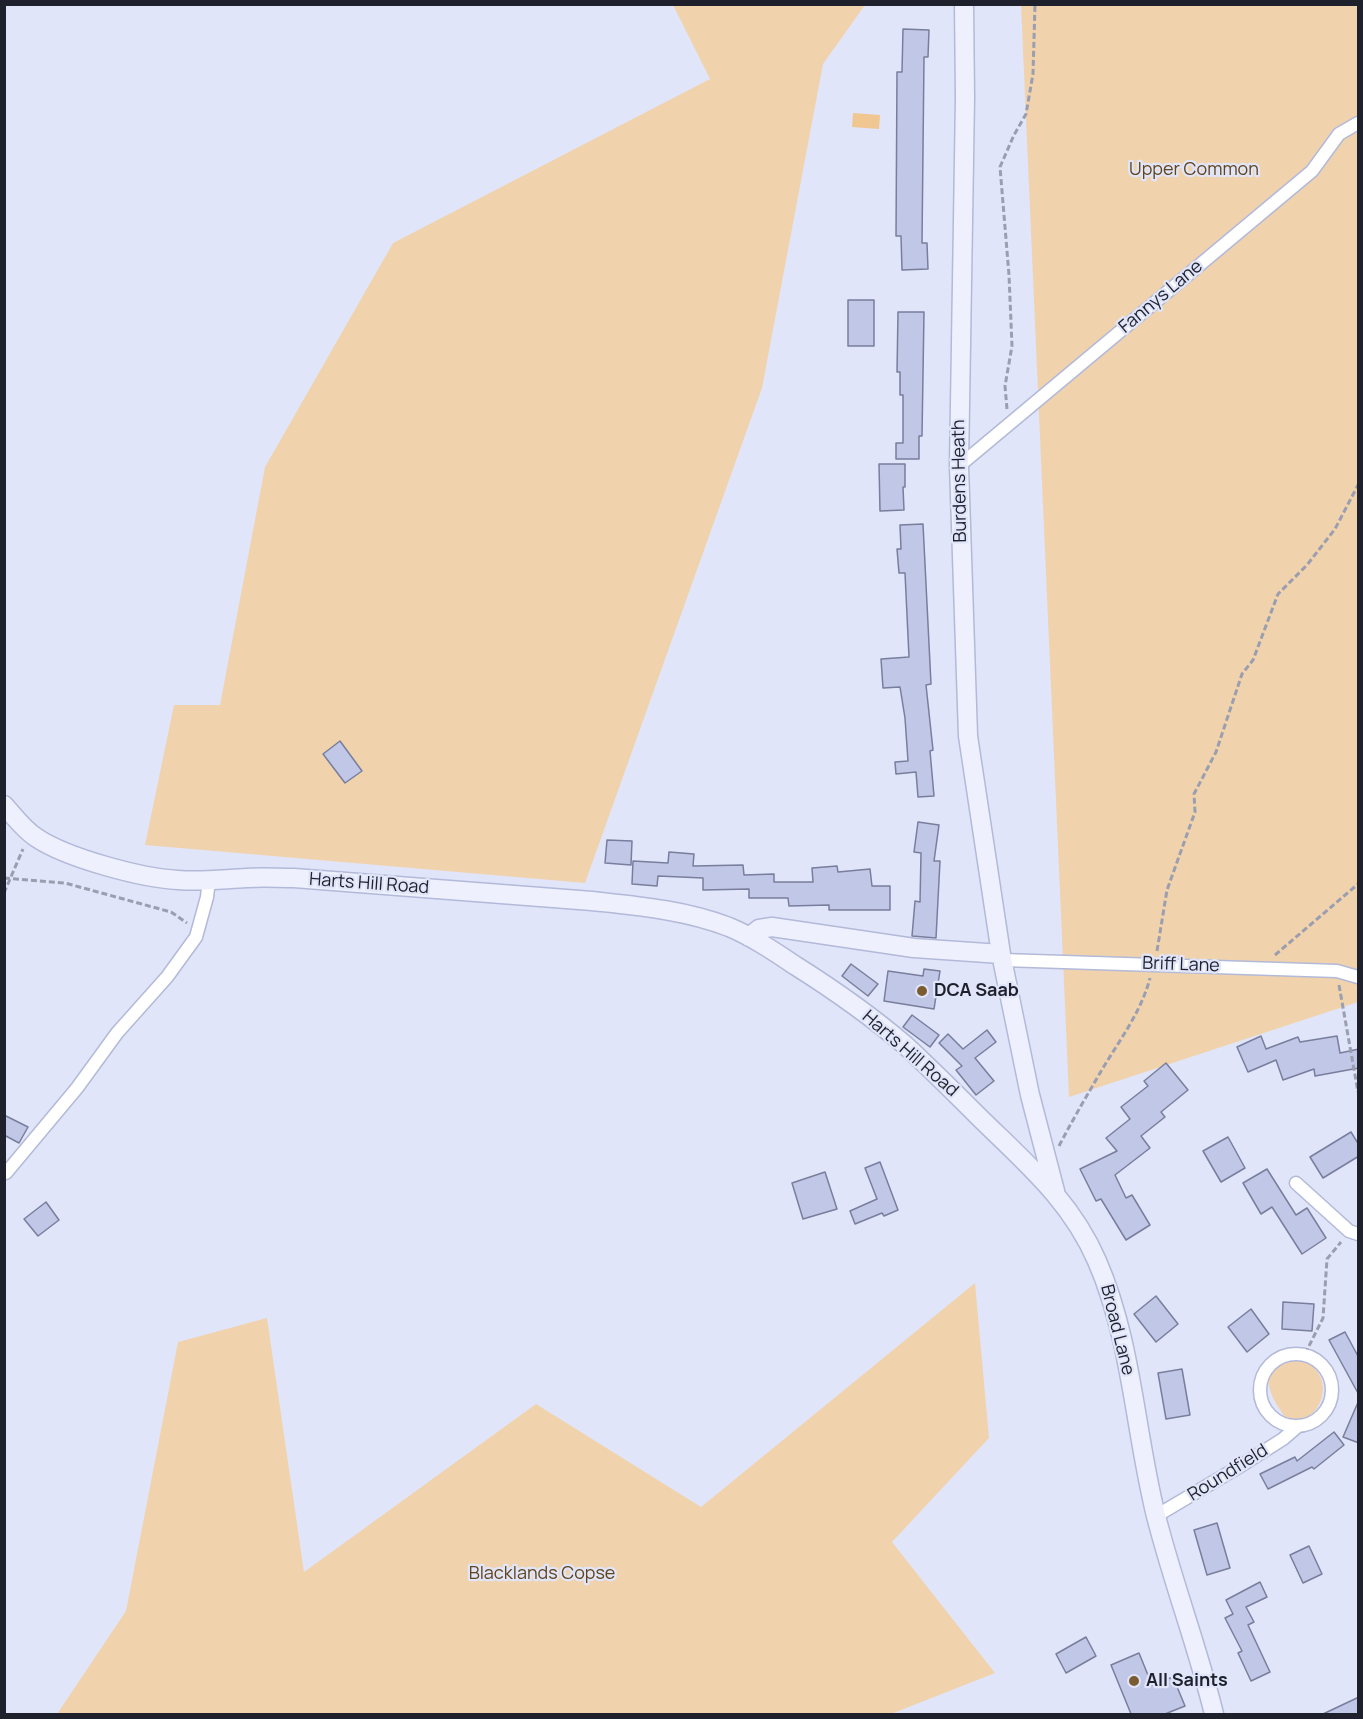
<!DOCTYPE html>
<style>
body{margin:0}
#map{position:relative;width:1363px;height:1719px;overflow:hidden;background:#e1e5f9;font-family:Manrope,sans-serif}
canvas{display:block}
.frame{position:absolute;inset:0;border:6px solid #1e202c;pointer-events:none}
</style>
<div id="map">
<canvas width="1363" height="1719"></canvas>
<div class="frame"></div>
</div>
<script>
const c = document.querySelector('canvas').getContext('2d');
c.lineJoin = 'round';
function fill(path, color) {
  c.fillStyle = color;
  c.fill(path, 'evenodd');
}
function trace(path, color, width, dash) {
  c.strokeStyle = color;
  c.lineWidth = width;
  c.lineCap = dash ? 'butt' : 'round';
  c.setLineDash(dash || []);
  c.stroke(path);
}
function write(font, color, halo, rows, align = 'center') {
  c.font = font + ' Manrope,sans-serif';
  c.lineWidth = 4.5;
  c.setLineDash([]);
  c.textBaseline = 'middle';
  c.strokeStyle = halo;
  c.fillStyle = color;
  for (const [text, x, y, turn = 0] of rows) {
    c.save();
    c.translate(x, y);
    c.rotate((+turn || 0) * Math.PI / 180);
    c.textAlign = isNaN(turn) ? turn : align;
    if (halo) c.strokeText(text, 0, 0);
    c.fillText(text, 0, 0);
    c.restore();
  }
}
const green = new Path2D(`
 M 673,5 L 865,5 L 823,64 L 762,388 L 585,883 L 145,845 L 174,705 L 220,705 L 265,467 L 393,243 L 710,79 Z
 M 1021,5 L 1358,5 L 1358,1002 L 1069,1097 Z
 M 975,1283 L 989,1438 L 892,1542 L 995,1673 L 891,1714 L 57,1714 L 126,1611 L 178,1342 L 267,1318 L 304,1572 L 536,1404 L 701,1507 Z
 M 1285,1356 C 1299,1356 1309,1359 1317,1371 C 1336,1397 1305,1432 1287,1418 C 1286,1418 1281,1412 1281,1411 C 1272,1399 1267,1386 1268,1371 L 1280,1358 Z`);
const water = new Path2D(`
 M 853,113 L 880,115 L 879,129 L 852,127 Z`);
const building = new Path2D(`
 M 903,29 L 929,30 L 928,57 L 924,57 L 922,243 L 927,243 L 928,269 L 902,270 L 901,236 L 896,236 L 897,72 L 902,72 Z
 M 848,300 L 874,300 L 874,346 L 848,346 Z
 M 898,312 L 924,312 L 922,436 L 919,436 L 919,459 L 896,459 L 896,443 L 903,443 L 903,395 L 900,395 L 900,372 L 897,372 Z
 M 879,464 L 905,464 L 905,487 L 903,487 L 904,510 L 880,511 Z
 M 923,524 L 931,684 L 926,685 L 933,750 L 930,751 L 934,796 L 918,797 L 916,772 L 896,774 L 895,762 L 908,761 L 905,718 L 900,687 L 883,688 L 881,659 L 909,657 L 905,573 L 899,573 L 897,549 L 901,549 L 900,525 Z
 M 340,741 L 362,771 L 345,783 L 323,754 Z
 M 918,822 L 939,825 L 934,861 L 940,861 L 936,938 L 912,936 L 915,901 L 920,902 L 921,853 L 914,852 Z
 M 607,840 L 632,841 L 631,865 L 605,863 Z
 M 669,852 L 694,854 L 693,866 L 743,865 L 744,875 L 774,874 L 774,882 L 813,882 L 812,868 L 837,866 L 838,872 L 870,869 L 872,886 L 890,886 L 890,910 L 829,910 L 829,905 L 789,906 L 788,898 L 749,898 L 749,889 L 703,890 L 703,878 L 658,876 L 657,886 L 632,884 L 633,861 L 668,863 Z
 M 851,964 L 878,984 L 868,996 L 842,976 Z
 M 924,969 L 940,971 L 934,1009 L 884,1001 L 888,971 L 923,976 Z
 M 912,1015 L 939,1035 L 930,1047 L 903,1027 Z
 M 987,1030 L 996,1042 L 975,1058 L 994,1081 L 976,1095 L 956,1070 L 962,1066 L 939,1043 L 948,1034 L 963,1049 Z
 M 1261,1036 L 1266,1049 L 1298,1037 L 1300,1042 L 1337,1036 L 1340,1053 L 1359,1049 L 1359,1068 L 1315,1076 L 1314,1069 L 1283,1080 L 1276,1060 L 1248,1072 L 1237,1047 Z
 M 1166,1063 L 1188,1090 L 1161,1112 L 1165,1117 L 1141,1136 L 1150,1148 L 1115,1175 L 1126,1198 L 1132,1195 L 1150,1225 L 1126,1240 L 1101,1199 L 1096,1201 L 1080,1169 L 1117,1151 L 1106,1138 L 1130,1119 L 1121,1107 L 1148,1086 L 1144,1081 Z
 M 4,1115 L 28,1127 L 19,1143 L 4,1135 Z
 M 1351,1132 L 1359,1145 L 1359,1156 L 1323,1178 L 1310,1157 Z
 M 1228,1137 L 1245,1168 L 1221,1182 L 1203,1151 Z
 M 880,1162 L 898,1210 L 884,1216 L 882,1213 L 855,1224 L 850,1211 L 877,1199 L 865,1168 Z
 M 1267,1169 L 1296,1215 L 1307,1208 L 1326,1238 L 1302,1254 L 1272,1207 L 1261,1214 L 1243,1183 Z
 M 825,1172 L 837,1209 L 803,1219 L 792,1183 Z
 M 46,1202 L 59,1220 L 38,1236 L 24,1219 Z
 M 1156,1296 L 1178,1324 L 1156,1342 L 1134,1314 Z
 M 1283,1302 L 1314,1304 L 1312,1331 L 1282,1329 Z
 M 1251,1309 L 1269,1334 L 1247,1352 L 1228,1327 Z
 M 1345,1332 L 1359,1358 L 1359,1395 L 1329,1340 Z
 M 1182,1369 L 1190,1415 L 1166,1419 L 1158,1373 Z
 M 1359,1400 L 1359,1443 L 1343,1437 Z
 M 1334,1432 L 1344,1445 L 1314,1469 L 1312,1467 L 1268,1489 L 1260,1474 L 1295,1457 L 1297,1461 Z
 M 1217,1523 L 1230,1568 L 1207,1575 L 1194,1530 Z
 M 1309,1546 L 1322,1574 L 1303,1583 L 1290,1555 Z
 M 1260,1582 L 1267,1597 L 1246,1607 L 1254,1622 L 1248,1625 L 1270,1672 L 1251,1681 L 1238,1653 L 1242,1651 L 1225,1618 L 1233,1614 L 1226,1600 Z
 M 1086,1637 L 1096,1656 L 1066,1673 L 1056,1654 Z
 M 1139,1653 L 1152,1685 L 1173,1677 L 1185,1706 L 1165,1714 L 1131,1714 L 1111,1665 Z
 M 1359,1697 L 1359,1714 L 1323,1714 Z`);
const path = new Path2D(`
 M 1007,409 L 1005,386 L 1012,346 L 1009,275 L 1000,167 L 1014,135 L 1026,114 L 1033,74 L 1035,4
 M 4,878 L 65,883 L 171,912 L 187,923
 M 4,893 L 23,849
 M 1157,951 L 1167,890 L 1195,812 L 1194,794 L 1216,752 L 1242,674 L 1253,660 L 1278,594 L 1307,565 L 1335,529 L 1358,485
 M 1275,955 L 1358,884
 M 1339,985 L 1358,1092
 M 1059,1146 C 1072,1121 1086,1097 1100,1073 C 1118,1042 1141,1013 1150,978
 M 1305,1354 L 1323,1318 L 1327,1259 L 1341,1242`);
const street = new Path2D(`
 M 959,466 L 1312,171 L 1339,134 L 1358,123
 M 1003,960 L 1337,971 L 1358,977
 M 6,1173 L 77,1088 L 117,1033 L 167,977 L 196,937 L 207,897 L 209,880
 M 1296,1183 L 1349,1231 L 1358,1234
 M1260 1390a36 36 0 1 1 72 0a36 36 0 1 1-72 0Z
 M 1156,1516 L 1242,1465 L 1283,1439 L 1298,1426`);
const secondary = new Path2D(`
 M 964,4 L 965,98 L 959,466 L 968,736 L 1001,954 L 1030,1095 L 1055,1191
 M 4,805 C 14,816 24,830 37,838 C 67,858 141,878 178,880 C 201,882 224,879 247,878 C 263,877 278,878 294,878 L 592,901 C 638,906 685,910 729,927 C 753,937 775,952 796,966 C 834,990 871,1016 905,1045 C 931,1069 956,1094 981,1119 C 1027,1164 1071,1201 1097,1261 C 1132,1341 1135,1432 1156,1516 C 1173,1583 1198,1648 1214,1714
 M 749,937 L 759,929 L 772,927 L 914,948 L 1001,954`);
const markers = [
 [922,991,6,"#7b5c31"],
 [1134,1681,6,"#7b5c31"]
];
const parkNames = [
 ["Upper Common",1194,170],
 ["Blacklands Copse",542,1574]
];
const streetNames = [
 ["Fannys Lane",1161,297,-40],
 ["Burdens Heath",960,481,-91],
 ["Harts Hill Road",369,884,4],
 ["Briff Lane",1181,965,2],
 ["Harts Hill Road",910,1054,41],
 ["Broad Lane",1117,1330,76],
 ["Roundfield",1228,1473,-32]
];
const poiNames = [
 ["DCA Saab",934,991],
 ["All Saints",1146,1681]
];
fill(green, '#f0d3ad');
fill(water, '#f0c790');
fill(building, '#c0c7e7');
trace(building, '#787e9c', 1.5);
trace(street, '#b3b9d9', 15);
trace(secondary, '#b3b9d9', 21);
trace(path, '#9a9eaf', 3, [6, 3]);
trace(street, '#fff', 12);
trace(secondary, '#eef1fd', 18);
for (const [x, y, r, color] of markers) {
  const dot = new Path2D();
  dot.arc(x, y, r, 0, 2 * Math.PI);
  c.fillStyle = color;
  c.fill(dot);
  trace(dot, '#e1e5f9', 2);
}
write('18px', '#60441a', '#e1e5f9', parkNames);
write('18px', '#1e202c', '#e1e5f9', streetNames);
write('bold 18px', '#1e202c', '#e1e5f9', poiNames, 'left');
</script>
